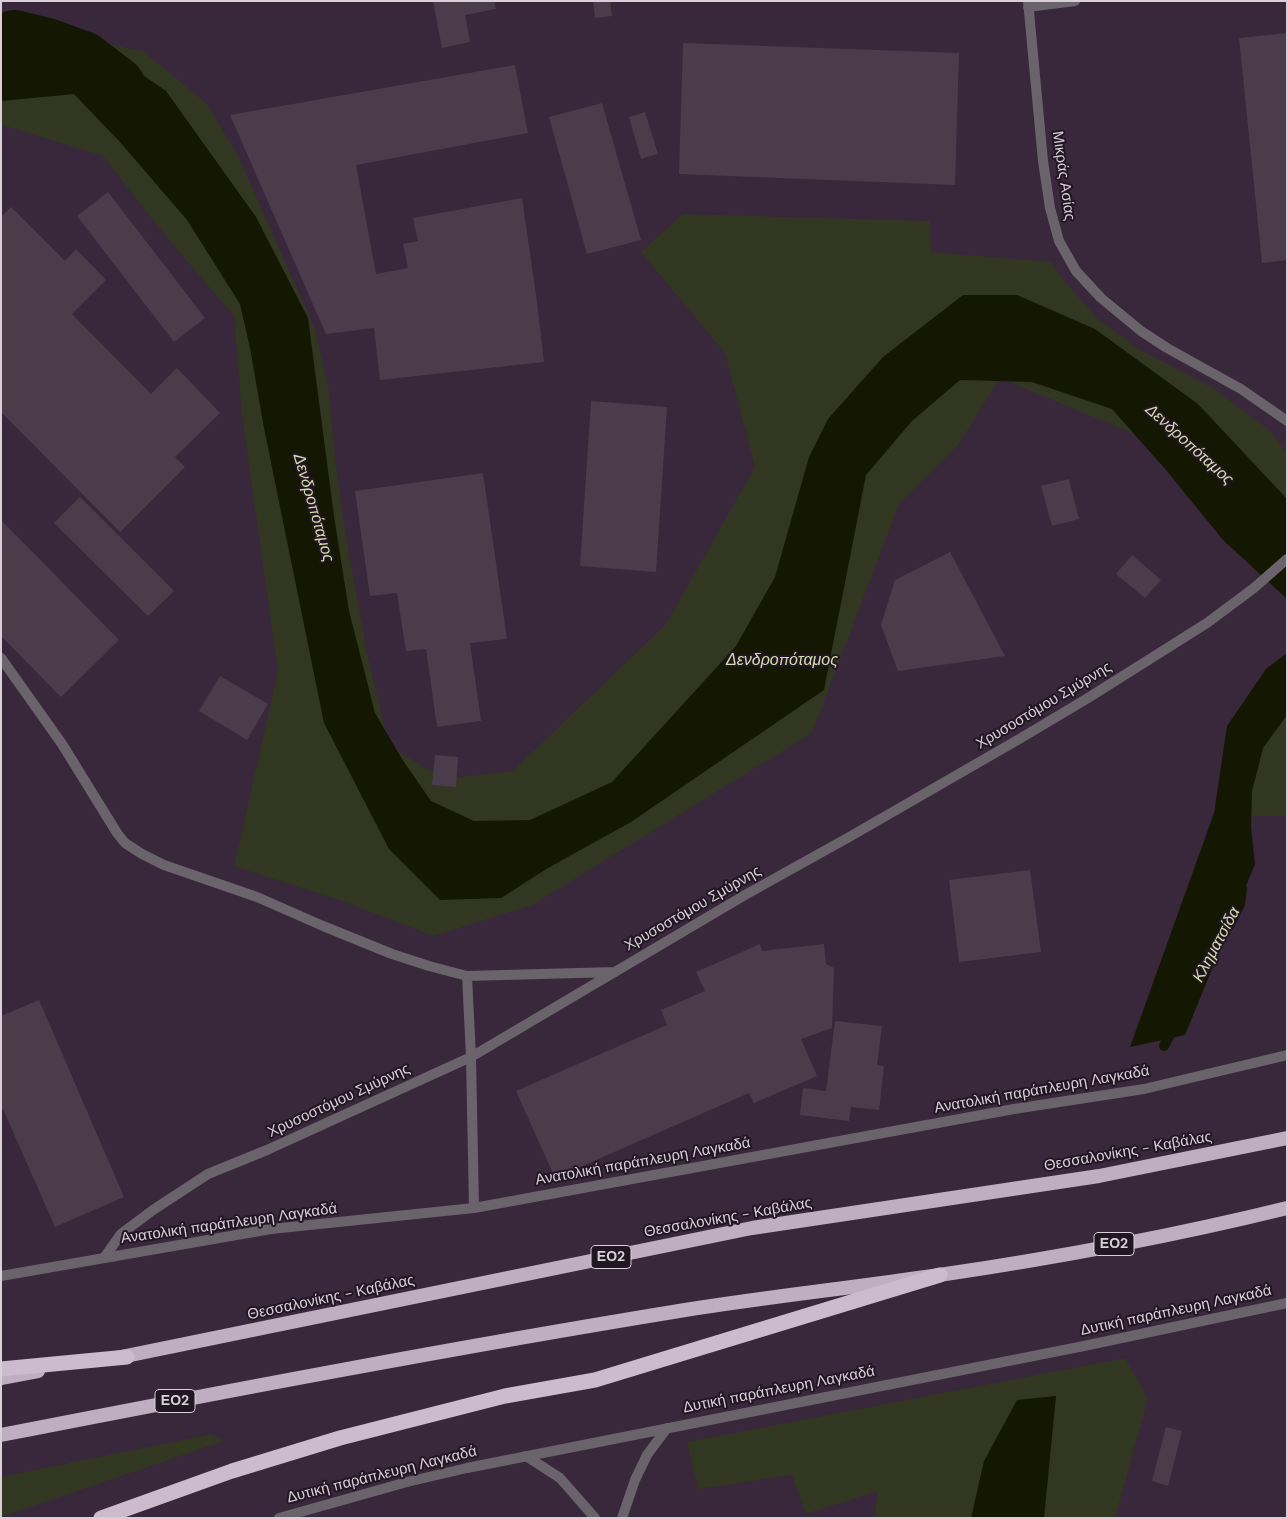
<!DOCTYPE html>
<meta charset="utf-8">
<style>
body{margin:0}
#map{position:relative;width:1288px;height:1519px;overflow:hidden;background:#2d1f2e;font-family:"DM Sans",sans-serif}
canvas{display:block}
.frame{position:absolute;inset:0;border:2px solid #d8cfd9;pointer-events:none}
</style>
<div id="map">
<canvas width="1288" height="1519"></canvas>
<div class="frame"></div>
</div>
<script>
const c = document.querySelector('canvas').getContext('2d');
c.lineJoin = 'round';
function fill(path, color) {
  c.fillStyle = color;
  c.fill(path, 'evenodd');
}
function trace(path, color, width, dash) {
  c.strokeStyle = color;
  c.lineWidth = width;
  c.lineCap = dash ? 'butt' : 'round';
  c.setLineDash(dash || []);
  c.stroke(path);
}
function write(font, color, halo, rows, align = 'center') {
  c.font = font + ' "DM Sans",sans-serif';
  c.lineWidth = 4;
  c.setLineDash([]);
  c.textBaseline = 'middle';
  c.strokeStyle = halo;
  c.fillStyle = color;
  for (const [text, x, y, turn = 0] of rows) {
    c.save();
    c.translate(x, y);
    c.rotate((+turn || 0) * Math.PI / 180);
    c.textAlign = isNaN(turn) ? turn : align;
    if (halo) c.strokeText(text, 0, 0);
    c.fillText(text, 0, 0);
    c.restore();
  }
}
const built = new Path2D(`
 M 1,1 L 1287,1 L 1287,1518 L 1,1518 Z`);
const green = new Path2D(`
 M 4,17 L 54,33 L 143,51 L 207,104 L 238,156 L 315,329 L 329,392 L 335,460 L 349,554 L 367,653 L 389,746 L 444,779 L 513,771 L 666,624 L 755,467 L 725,353 L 641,252 L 683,214 L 930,221 L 931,252 L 1052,262 L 1060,276 L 1098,319 L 1138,349 L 1211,387 L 1272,432 L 1286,453 L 1287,498 L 1000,378 L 958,445 L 899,504 L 812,733 L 532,905 L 434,936 L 342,901 L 234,866 L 278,671 L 242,416 L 234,316 L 165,235 L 103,156 L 2,125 L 1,126 L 1,18 Z
 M 1287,715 L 1287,816 L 1251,816 L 1252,791 L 1263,748 Z
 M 1125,1358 L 1148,1399 L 1115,1518 L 875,1518 L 878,1491 L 806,1514 L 792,1475 L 698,1489 L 687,1442 Z
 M 211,1434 L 224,1441 L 1,1517 L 1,1477 Z`);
const water = new Path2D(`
 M 1,45 L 28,45 L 108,51 L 166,91 L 256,217 L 308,318 L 334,516 L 349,611 L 375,713 L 402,759 L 431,801 L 474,821 L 530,820 L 612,782 L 736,646 L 775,577 L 809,457 L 828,419 L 883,357 L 963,295 L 1017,295 L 1095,329 L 1198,404 L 1287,499 L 1287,599 L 1223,540 L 1166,470 L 1112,409 L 1032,382 L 960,380 L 912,421 L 866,475 L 824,690 L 631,822 L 548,868 L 501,898 L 440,900 L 389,849 L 324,723 L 264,428 L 250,348 L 240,304 L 187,220 L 120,142 L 74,94 L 1,101 Z
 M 1287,653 L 1287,715 L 1263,748 L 1252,791 L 1251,827 L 1255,864 L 1185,1035 L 1130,1047 L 1214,813 L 1227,726 L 1266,669 Z
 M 1056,1396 L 1044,1518 L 971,1518 L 984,1461 L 1017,1400 Z`);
const stream = new Path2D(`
 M 1229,926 L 1240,904 L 1242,889
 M 1164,1046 L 1174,1027`);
const river = new Path2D(`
 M 1,44 L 14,38 L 47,46 L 83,59 L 117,85`);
const building = new Path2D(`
 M 433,1 L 494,1 L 496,9 L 465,15 L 470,42 L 442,48 Z
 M 593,1 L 610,1 L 612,16 L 595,18 Z
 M 1287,33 L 1287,260 L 1262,263 L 1239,38 Z
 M 683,43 L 959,53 L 955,185 L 679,174 Z
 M 515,65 L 528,133 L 356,165 L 376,274 L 408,268 L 403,244 L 418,241 L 413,218 L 522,198 L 537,302 L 544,362 L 380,380 L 374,328 L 326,334 L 230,115 Z
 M 602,103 L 641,240 L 587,254 L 549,117 Z
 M 645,112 L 658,154 L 641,159 L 629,117 Z
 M 108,192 L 205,318 L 174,342 L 77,216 Z
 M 11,207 L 65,261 L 76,249 L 106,280 L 72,314 L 151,394 L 177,368 L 220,413 L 175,457 L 185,467 L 120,532 L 1,412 L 1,217 Z
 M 591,401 L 667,407 L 656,572 L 580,566 Z
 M 483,473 L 507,639 L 470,643 L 481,721 L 437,727 L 426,649 L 406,651 L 397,593 L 370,596 L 355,491 Z
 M 1069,479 L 1079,519 L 1052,526 L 1041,486 Z
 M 80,497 L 174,591 L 148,616 L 54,523 Z
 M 1,520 L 119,640 L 61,697 L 1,636 Z
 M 950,552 L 1005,656 L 898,671 L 881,625 L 895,580 Z
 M 1132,555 L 1161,580 L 1145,598 L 1116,574 Z
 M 220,676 L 268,704 L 247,740 L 199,711 Z
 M 435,755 L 458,757 L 456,787 L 432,785 Z
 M 1030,870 L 1041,952 L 959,962 L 949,880 Z
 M 760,944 L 762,951 L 824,944 L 826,964 L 834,968 L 832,1028 L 801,1039 L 817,1076 L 754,1103 L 749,1093 L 555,1178 L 516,1091 L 667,1025 L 661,1010 L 705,991 L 696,972 Z
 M 39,1000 L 124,1197 L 55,1227 L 3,1109 L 1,1110 L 1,1016 Z
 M 835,1021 L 882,1026 L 877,1065 L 884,1066 L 879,1110 L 851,1107 L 849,1121 L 800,1115 L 803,1088 L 826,1091 Z
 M 1166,1427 L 1182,1431 L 1168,1486 L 1152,1481 Z`);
const service = new Path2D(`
 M 526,1456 L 560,1478 L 595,1518
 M 622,1518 L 635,1480 L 647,1455 L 667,1428`);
const minor = new Path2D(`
 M 1028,1 L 1043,161 L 1050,208 L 1059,241 L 1076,271 L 1101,298 L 1141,331 L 1167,348 L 1241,389 L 1287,421
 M 1028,7 L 1075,1
 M 1,658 L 62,744 L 117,833 L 125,843 L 142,854 L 164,865 L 257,897 L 323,926 L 392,954 L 429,966 L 467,976 L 615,972
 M 467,976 L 471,1057 L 474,1208
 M 104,1258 L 121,1234 L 153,1210 L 208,1174 L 267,1150 L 471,1057 L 745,895 L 851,836 L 1021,738 L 1088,698 L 1207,623 L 1254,588 L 1287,559`);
const tertiary = new Path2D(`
 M 1,1276 L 271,1229 L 474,1208 L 1014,1109 L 1144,1089 L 1287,1055
 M 279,1518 L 407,1482 L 467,1468 L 1084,1346 L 1287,1303`);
const trunk = new Path2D(`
 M 116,1358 L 752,1228 L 1099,1176 L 1287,1138
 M 1,1378 L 38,1371
 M 1,1435 C 227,1391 452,1348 679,1311 C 765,1297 852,1288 939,1275 C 1055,1258 1173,1236 1287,1208`);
const motorway = new Path2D(`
 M 1,1369 L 127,1357
 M 101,1518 L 232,1471 L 340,1438 L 505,1396 L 595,1380 L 940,1275`);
const shields = [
 [1114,1244,40],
 [611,1257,40],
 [175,1401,40]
];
const shieldNames = [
 ["ΕΟ2",1114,1244],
 ["ΕΟ2",611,1257],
 ["ΕΟ2",175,1401]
];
const streetNames = [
 ["Μικράς Ασίας",1063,176,82],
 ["Χρυσοστόμου Σμύρνης",1044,706,-31],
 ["Χρυσοστόμου Σμύρνης",693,909,-30],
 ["Ανατολική παράπλευρη Λαγκαδά",1042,1090,-10],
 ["Χρυσοστόμου Σμύρνης",339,1101,-25],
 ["Θεσσαλονίκης - Καβάλας",1128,1152,-10],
 ["Ανατολική παράπλευρη Λαγκαδά",643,1162,-10],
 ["Θεσσαλονίκης - Καβάλας",728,1218,-10],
 ["Ανατολική παράπλευρη Λαγκαδά",229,1224,-8],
 ["Θεσσαλονίκης - Καβάλας",331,1298,-12],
 ["Δυτική παράπλευρη Λαγκαδά",1176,1311,-12],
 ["Δυτική παράπλευρη Λαγκαδά",779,1390,-11],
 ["Δυτική παράπλευρη Λαγκαδά",382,1475,-14]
];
const waterNames = [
 ["Δενδροπόταμος",1189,445,42],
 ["Δενδροπόταμος",313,508,74],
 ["Δενδροπόταμος",782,661],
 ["Κληματσίδα",1217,945,-62]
];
fill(built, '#39273b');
fill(green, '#323721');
fill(water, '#141802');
trace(stream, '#141802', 10);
trace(river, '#141802', 56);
fill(building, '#4b3c4c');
trace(service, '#6a636b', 10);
trace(minor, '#6a636b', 10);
trace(tertiary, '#6a636b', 10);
trace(trunk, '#beaebf', 14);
trace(motorway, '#ccbacd', 15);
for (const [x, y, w] of shields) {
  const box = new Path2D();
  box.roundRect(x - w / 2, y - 11.5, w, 23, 4);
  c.fillStyle = '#231624';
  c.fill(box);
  trace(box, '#d8cfd9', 1);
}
write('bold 14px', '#d8cfd9', null, shieldNames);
write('15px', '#d8cfd9', '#231624', streetNames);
write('italic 16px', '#d2dfaa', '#231624', waterNames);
</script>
